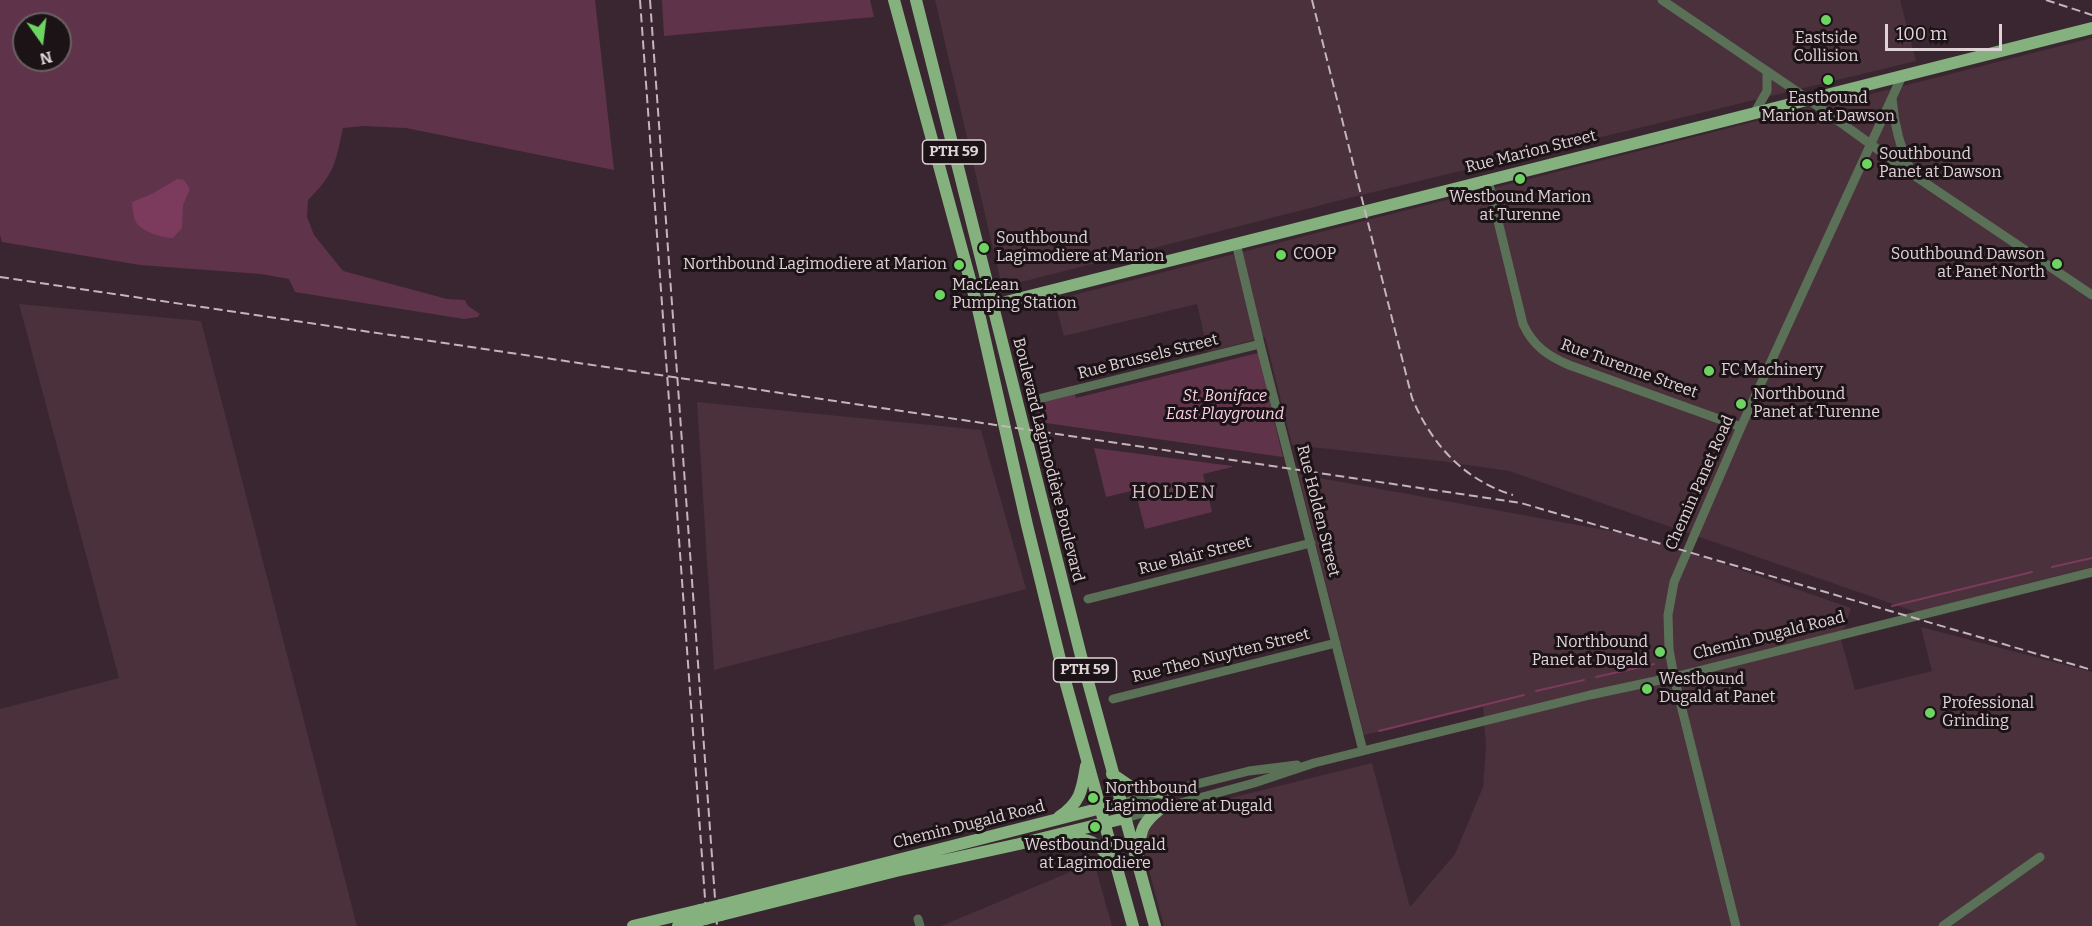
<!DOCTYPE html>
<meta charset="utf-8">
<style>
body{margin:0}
#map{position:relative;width:2092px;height:926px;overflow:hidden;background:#3a2630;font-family:Bitter,serif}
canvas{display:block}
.north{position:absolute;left:12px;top:12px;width:60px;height:60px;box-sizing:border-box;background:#1c1317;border:2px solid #6a6064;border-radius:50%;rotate:166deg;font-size:16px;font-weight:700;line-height:24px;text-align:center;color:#e0d3d8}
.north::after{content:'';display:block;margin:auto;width:21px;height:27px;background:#6dd361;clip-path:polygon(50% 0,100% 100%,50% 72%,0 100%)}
.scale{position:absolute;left:1885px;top:24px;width:117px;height:27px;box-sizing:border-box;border:3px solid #e0d3d8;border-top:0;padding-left:8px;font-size:18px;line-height:21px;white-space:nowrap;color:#e0d3d8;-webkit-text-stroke:4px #1c1317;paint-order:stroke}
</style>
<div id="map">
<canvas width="2092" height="926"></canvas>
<div class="north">N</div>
<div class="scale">100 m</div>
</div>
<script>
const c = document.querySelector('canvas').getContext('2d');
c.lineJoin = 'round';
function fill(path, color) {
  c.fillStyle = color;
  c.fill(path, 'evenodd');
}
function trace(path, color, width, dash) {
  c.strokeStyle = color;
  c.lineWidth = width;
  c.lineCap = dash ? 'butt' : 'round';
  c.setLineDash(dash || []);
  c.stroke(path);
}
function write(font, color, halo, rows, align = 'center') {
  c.font = font + ' Bitter,serif';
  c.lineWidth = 6;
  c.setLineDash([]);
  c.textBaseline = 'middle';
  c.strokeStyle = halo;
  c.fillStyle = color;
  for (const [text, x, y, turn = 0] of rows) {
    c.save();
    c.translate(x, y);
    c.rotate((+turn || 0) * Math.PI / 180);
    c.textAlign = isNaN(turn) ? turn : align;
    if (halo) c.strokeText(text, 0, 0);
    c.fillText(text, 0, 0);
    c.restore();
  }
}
const built = new Path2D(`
 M 935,0 L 1900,0 L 1916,61 L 1353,197 L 1002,287 Z
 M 2092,38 L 2092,567 L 1916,612 L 1509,471 L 1440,461 L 1292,445 L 1265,337 L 1208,352 L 1197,304 L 1064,336 L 1054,300 L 1831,102 L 1832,104 Z
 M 19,304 L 201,321 L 357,926 L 0,926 L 0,709 L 119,678 Z
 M 697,402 L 981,430 L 1026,589 L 714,670 Z
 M 1298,474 L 1627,534 L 1686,551 L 1851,608 L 1841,639 L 1855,690 L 1932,671 L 1921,627 L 2092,672 L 2092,926 L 1164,926 L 1144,852 L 1146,828 L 1151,820 L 1162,815 L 1372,763 L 1410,907 L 1455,854 L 1483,787 L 1486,746 L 1483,707 L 1364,735 Z
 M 1094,862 L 1112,926 L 941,926 Z`);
const green = new Path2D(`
 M 0,0 L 595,0 L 614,170 L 406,128 L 363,126 L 343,128 C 335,164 335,173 308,200 L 307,217 L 314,235 L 343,271 L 447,299 L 465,300 L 468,306 L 480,314 L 478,317 L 464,319 L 295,292 L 289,279 L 261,274 L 140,265 L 2,242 L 0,235 ZM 24,24 L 60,24 L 60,60 L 24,60 Z
 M 662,0 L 870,0 L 874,17 L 664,36 Z
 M 1258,353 L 1283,457 L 1039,422 L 1033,396 L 1072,386 L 1076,398 Z
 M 1094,448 L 1232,466 L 1232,467 L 1203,474 L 1212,512 L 1145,529 L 1135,490 L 1106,497 Z`);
const water = new Path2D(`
 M 177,179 L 184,180 L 190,189 L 183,205 L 182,228 L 173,238 C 163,238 147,233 139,226 C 133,221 133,210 132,202 L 152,194 Z`);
const stream = new Path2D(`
 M 2052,567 L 2092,558
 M 1892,606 L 2032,572
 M 1596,677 L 1654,664
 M 1536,691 L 1584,680
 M 1379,731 L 1524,695`);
const minor = new Path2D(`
 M 1662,0 L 1808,99 L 1912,174 L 2092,295
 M 1892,98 C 1894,123 1900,148 1911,171
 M 1755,112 L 1767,91 L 1767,71
 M 1488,180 L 1523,324 C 1533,346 1548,356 1569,365 L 1741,427
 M 1236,243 L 1260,344 L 1363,751
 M 1042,398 L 1260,344
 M 1088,599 L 1311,543
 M 1113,699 L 1336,643
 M 1121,803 L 1249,771 L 1297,765
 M 1125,818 L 1254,783 L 1314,763 L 1590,695 L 1674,677 L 2092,572
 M 918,919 L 920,926
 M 1736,926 L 1674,677 L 1669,649 L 1668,615 L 1674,582 L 1741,427 L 1902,76
 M 1943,926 L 2040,857`);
const major = new Path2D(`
 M 894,0 L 978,309 L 1027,525 L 1066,684 L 1133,926
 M 916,0 L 1081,656 L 1155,926
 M 978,309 L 2092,28
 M 1112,774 L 1131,787 L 1164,793
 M 1059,817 C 1081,802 1082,790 1086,766
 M 1063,838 C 1085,838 1101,841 1111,862
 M 1138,854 C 1141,830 1141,824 1160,809
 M 721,905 L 1121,803
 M 721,915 L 896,871 L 1019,844 L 1125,818
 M 633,926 L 700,910
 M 678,926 L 701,920`);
const rail = new Path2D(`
 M 640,0 L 707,926
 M 650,0 L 717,926
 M 1312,0 L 1412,398 C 1432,445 1464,480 1513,495
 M 2046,0 L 2092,15
 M 0,277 L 1521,503 L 2092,670`);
const majorBridge = new Path2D(`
 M 700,910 L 721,905
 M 701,920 L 721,915`);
const markers = [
 [1826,20,6,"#6dd361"],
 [1828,80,6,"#6dd361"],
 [1867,164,6,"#6dd361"],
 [1520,179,6,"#6dd361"],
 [984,248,6,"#6dd361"],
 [1281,255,6,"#6dd361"],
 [2057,264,6,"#6dd361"],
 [959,265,6,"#6dd361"],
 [940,295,6,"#6dd361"],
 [1709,371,6,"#6dd361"],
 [1741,404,6,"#6dd361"],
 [1660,652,6,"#6dd361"],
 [1647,689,6,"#6dd361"],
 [1930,713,6,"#6dd361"],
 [1093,798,6,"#6dd361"],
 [1095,827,6,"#6dd361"]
];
const shields = [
 [954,152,63],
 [1085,670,63]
];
const shieldNames = [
 ["PTH 59",954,152],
 ["PTH 59",1085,670]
];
const poiNames = [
 ["Eastside",1826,39,"center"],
 ["Collision",1826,57,"center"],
 ["Eastbound",1828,99,"center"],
 ["Marion at Dawson",1828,117,"center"],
 ["Southbound",1879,155],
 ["Panet at Dawson",1879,173],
 ["Westbound Marion",1520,198,"center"],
 ["at Turenne",1520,216,"center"],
 ["Southbound",996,239],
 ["Lagimodiere at Marion",996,257],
 ["COOP",1293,255],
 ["Southbound Dawson",2045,255,"right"],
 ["at Panet North",2045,273,"right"],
 ["Northbound Lagimodiere at Marion",947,265,"right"],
 ["MacLean",952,286],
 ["Pumping Station",952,304],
 ["FC Machinery",1721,371],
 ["Northbound",1753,395],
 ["Panet at Turenne",1753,413],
 ["Northbound",1648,643,"right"],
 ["Panet at Dugald",1648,661,"right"],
 ["Westbound",1659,680],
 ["Dugald at Panet",1659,698],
 ["Professional",1942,704],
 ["Grinding",1942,722],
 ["Northbound",1105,789],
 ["Lagimodiere at Dugald",1105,807],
 ["Westbound Dugald",1095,846,"center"],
 ["at Lagimodiere",1095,864,"center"]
];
const streetNames = [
 ["Rue Marion Street",1531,152,-14],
 ["Rue Brussels Street",1148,357,-14],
 ["Rue Turenne Street",1629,369,20],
 ["Boulevard Lagimodière Boulevard",1048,460,76],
 ["Chemin Panet Road",1700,483,-66],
 ["Rue Holden Street",1318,511,76],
 ["Rue Blair Street",1195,556,-14],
 ["Chemin Dugald Road",1769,636,-14],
 ["Rue Theo Nuytten Street",1221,656,-14],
 ["Chemin Dugald Road",969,825,-14]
];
const parkNames = [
 ["St. Boniface",1225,397],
 ["East Playground",1225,415]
];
const neighbourhoodNames = [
 ["HOLDEN",1174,493]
];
fill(built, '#4a313c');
fill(green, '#5f344a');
fill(water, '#7c3a5d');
trace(stream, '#7c3a5d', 2);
trace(minor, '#5a7057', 9);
trace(major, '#85b17f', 12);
trace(rail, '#c3b5bb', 2, [9, 4.5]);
trace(majorBridge, '#85b17f', 12);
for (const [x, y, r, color] of markers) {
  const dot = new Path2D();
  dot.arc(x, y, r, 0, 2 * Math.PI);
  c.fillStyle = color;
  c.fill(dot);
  trace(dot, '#1c1317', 2);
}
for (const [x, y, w] of shields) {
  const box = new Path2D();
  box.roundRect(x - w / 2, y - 12, w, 24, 4.5);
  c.fillStyle = '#1c1317';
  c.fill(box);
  trace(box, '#e0d3d8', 1.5);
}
write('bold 15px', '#e0d3d8', null, shieldNames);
write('16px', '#e0d3d8', '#1c1317', poiNames, 'left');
write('16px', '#e0d3d8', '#1c1317', streetNames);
write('italic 16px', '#fbd1e4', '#1c1317', parkNames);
c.letterSpacing = '1.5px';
write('18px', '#d6bcc7', '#1c1317', neighbourhoodNames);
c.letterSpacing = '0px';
</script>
